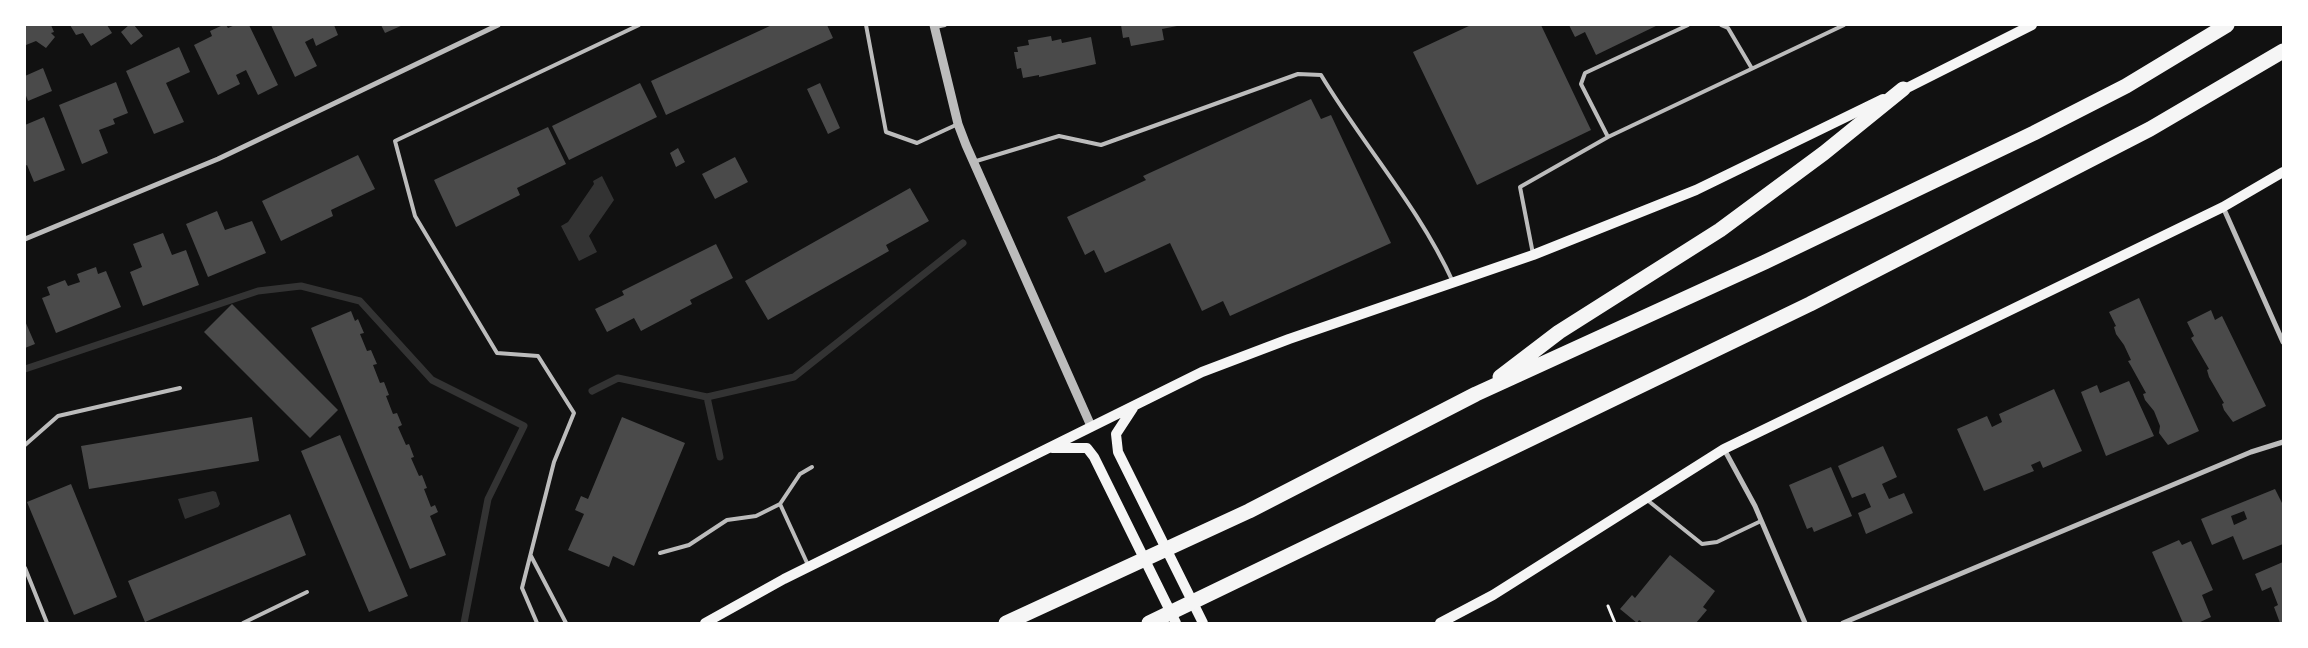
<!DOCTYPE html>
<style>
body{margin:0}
#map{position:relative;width:2308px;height:648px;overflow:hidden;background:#111;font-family:"Noto Sans",sans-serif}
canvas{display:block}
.frame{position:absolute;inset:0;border:26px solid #fff;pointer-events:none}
</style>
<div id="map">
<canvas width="2308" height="648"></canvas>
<div class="frame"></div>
</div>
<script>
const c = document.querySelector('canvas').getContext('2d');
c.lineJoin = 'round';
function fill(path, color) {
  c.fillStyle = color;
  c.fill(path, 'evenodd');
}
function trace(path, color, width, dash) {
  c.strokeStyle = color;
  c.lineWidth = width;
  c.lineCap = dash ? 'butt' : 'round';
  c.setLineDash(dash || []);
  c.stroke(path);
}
const water = new Path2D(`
 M 602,176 L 614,200 L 589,236 L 597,252 L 579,261 L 561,226 L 568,222 L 594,184 L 593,181 Z
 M 213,491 L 216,492 L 220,504 L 218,507 L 185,519 L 178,499 Z`);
const stream = new Path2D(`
 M 25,369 L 258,291 L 301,286 L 360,301 L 432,380 L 524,426 L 488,499 L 464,623
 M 592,391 L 618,378 L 707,397 L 794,377 L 963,243
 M 707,397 L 720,457`);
const building = new Path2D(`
 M 25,25 L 51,25 L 54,32 L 51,33 L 55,37 L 46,48 L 36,41 L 26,45 Z
 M 70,25 L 107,25 L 112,33 L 91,46 L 83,33 L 76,35 Z
 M 129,25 L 134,25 L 143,36 L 131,45 L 121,32 Z
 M 223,25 L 226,25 L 228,28 L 235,25 L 249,25 L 278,85 L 258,95 L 246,70 L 236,75 L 240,84 L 218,95 L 194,45 L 212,36 L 210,31 Z
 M 271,25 L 334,25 L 338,35 L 316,46 L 313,38 L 305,42 L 317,66 L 295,77 Z
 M 381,25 L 403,25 L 385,33 Z
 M 772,25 L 827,25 L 833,38 L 666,115 L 651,81 Z
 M 1121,25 L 1176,25 L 1177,26 L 1162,29 L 1164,40 L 1131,46 L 1129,37 L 1123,38 Z
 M 1471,25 L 1541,25 L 1591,130 L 1477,185 L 1413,52 Z
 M 1569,25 L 1658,25 L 1596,55 L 1585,32 L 1575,37 Z
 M 1051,36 L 1052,41 L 1061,39 L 1062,43 L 1091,37 L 1096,64 L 1039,77 L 1039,75 L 1023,78 L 1021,68 L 1017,69 L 1014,52 L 1018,52 L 1017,47 L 1029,45 L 1028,40 Z
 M 179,47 L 190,72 L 166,83 L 184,122 L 154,134 L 126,71 Z
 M 43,68 L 52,91 L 28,101 L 25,93 L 25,76 Z
 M 116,82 L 128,113 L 113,119 L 115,124 L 99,130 L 108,153 L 82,164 L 59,105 Z
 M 640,83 L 657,117 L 569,160 L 552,126 Z
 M 820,83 L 840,128 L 828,134 L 807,89 Z
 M 1311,99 L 1321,119 L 1331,115 L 1391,243 L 1230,316 L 1223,301 L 1202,311 L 1170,243 L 1105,273 L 1094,250 L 1085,255 L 1067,217 L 1146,180 L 1143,176 Z
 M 44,117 L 65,170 L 34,182 L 27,165 L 25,166 L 25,125 Z
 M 548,127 L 566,164 L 517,188 L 520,195 L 456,227 L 434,180 Z
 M 678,148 L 685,162 L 676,167 L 670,153 Z
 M 358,155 L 375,189 L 331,210 L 333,216 L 281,241 L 262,201 Z
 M 735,157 L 748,182 L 715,199 L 702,174 Z
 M 910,188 L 929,221 L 886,245 L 889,251 L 768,320 L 745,281 Z
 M 217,211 L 225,230 L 252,221 L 266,253 L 208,277 L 186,224 Z
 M 163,233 L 172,255 L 186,250 L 199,285 L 143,306 L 130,272 L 142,267 L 133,244 Z
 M 716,244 L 733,278 L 690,300 L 692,304 L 641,331 L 634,318 L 607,332 L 595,309 L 624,295 L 622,291 Z
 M 96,267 L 98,274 L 106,271 L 121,307 L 56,333 L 42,298 L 50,295 L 47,287 L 65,280 L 68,286 L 80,282 L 77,274 Z
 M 2139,298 L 2199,431 L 2168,445 L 2159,433 L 2160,426 L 2154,411 L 2145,400 L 2143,394 L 2146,393 L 2131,366 L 2128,361 L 2131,360 L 2124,345 L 2116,334 L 2114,327 L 2116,326 L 2109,312 Z
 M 232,304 L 338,410 L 310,438 L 204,332 Z
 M 2211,310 L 2215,320 L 2222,316 L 2266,406 L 2233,422 L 2224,410 L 2222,404 L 2224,403 L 2209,377 L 2207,370 L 2209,369 L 2191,338 L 2194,336 L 2187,322 Z
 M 351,311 L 355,321 L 358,319 L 364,333 L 360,334 L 367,351 L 371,350 L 377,364 L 373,365 L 380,383 L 384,382 L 389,395 L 386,396 L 393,414 L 397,413 L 402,425 L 398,427 L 406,445 L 409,444 L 414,457 L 411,458 L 419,476 L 422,475 L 427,488 L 424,489 L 431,507 L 435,505 L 438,512 L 430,516 L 446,555 L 410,569 L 311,328 Z
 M 25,321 L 35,344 L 25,348 Z
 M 2129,381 L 2154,436 L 2106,456 L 2081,392 L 2097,385 L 2100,393 Z
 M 2054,389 L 2082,451 L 2043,468 L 2040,461 L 2031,465 L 2034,471 L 1984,491 L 1957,429 L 1987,416 L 1992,427 L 2002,422 L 1999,414 Z
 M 252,417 L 259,461 L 89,489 L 81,446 Z
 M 622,417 L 685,443 L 634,566 L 613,556 L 609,567 L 568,550 L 584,514 L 575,510 L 581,496 L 588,499 Z
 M 340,435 L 408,596 L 369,612 L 301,451 Z
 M 1883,446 L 1897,477 L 1882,484 L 1889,499 L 1904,493 L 1913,513 L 1866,534 L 1858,513 L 1871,507 L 1865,493 L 1852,498 L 1838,466 Z
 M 1831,467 L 1852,516 L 1814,532 L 1812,527 L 1807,529 L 1789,485 Z
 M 71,484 L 117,597 L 74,615 L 27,502 Z
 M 2275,489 L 2283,505 L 2283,544 L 2243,560 L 2233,536 L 2212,545 L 2201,519 ZM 2244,511 L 2247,519 L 2234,525 L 2231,516 Z
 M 290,514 L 306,555 L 145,622 L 128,581 Z
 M 2179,540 L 2182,545 L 2191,541 L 2213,590 L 2202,595 L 2211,617 L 2198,623 L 2183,623 L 2152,552 Z
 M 1670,555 L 1715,591 L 1703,607 L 1707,610 L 1696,623 L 1643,623 L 1639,620 L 1637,623 L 1620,609 L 1632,595 L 1635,598 Z
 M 2283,562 L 2283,623 L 2280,623 L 2274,607 L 2278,605 L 2271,587 L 2262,591 L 2255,574 Z`);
const path = new Path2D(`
 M 1608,606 L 1615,623`);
const service = new Path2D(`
 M 866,25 L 886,132 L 917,143 L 958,124
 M 1721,25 L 1728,28 L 1751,67
 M 935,27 L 945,25
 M 1608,137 L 1581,84 L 1585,73 L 1688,25
 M 973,162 L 1059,136 L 1101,145 L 1298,74 L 1321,75 C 1363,145 1419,207 1453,282
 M 1533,254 L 1520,187 L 1608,137 L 1844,25
 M 25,445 L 58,416 L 180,388
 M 1646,499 L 1702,544 L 1717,542 L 1761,521
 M 780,504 L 808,565
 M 660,553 L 689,545 L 727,520 L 756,516 L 780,504 L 800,474 L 812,467
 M 531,556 L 566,623
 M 25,568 L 47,623
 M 243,623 L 307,592
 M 537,623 L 522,588 L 554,462 L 574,413 L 538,356 L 497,353 L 415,216 L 395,141 L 639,25`);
const minor = new Path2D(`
 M 2223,207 L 2283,342
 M 25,239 L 218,159 L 498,25
 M 1724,449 L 1755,506 L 1805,623
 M 1843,623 L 2251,452 L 2283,442`);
const tertiary = new Path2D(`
 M 934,25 L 958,124 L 966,145 L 1091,426`);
const secondary = new Path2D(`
 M 1899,92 L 2032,25
 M 1133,408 L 1116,434 L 1118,452 L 1203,623
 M 1052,448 L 1087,448 L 1094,457 L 1176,623
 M 705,623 L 784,579 L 1202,372 L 1289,339 L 1533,255 L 1696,190 L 1883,99
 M 1440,623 L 1493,595 L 1724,449 L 2223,207 L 2283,172`);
const motorway = new Path2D(`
 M 1500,377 L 1559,332 L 1720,230 L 1824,153 L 1903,89
 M 1006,623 L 1249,511 L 1476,394 L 1765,262 L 2034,133 L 2126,86 L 2227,25
 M 1149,623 L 1810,304 L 2150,129 L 2283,51`);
fill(water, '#333');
trace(stream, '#333', 7);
fill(building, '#4a4a4a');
trace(path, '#f5f5f5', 3);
trace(service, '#bcbcbc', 4);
trace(minor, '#bcbcbc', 5);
trace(tertiary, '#bcbcbc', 9);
trace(secondary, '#f5f5f5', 10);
trace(motorway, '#f5f5f5', 15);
</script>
